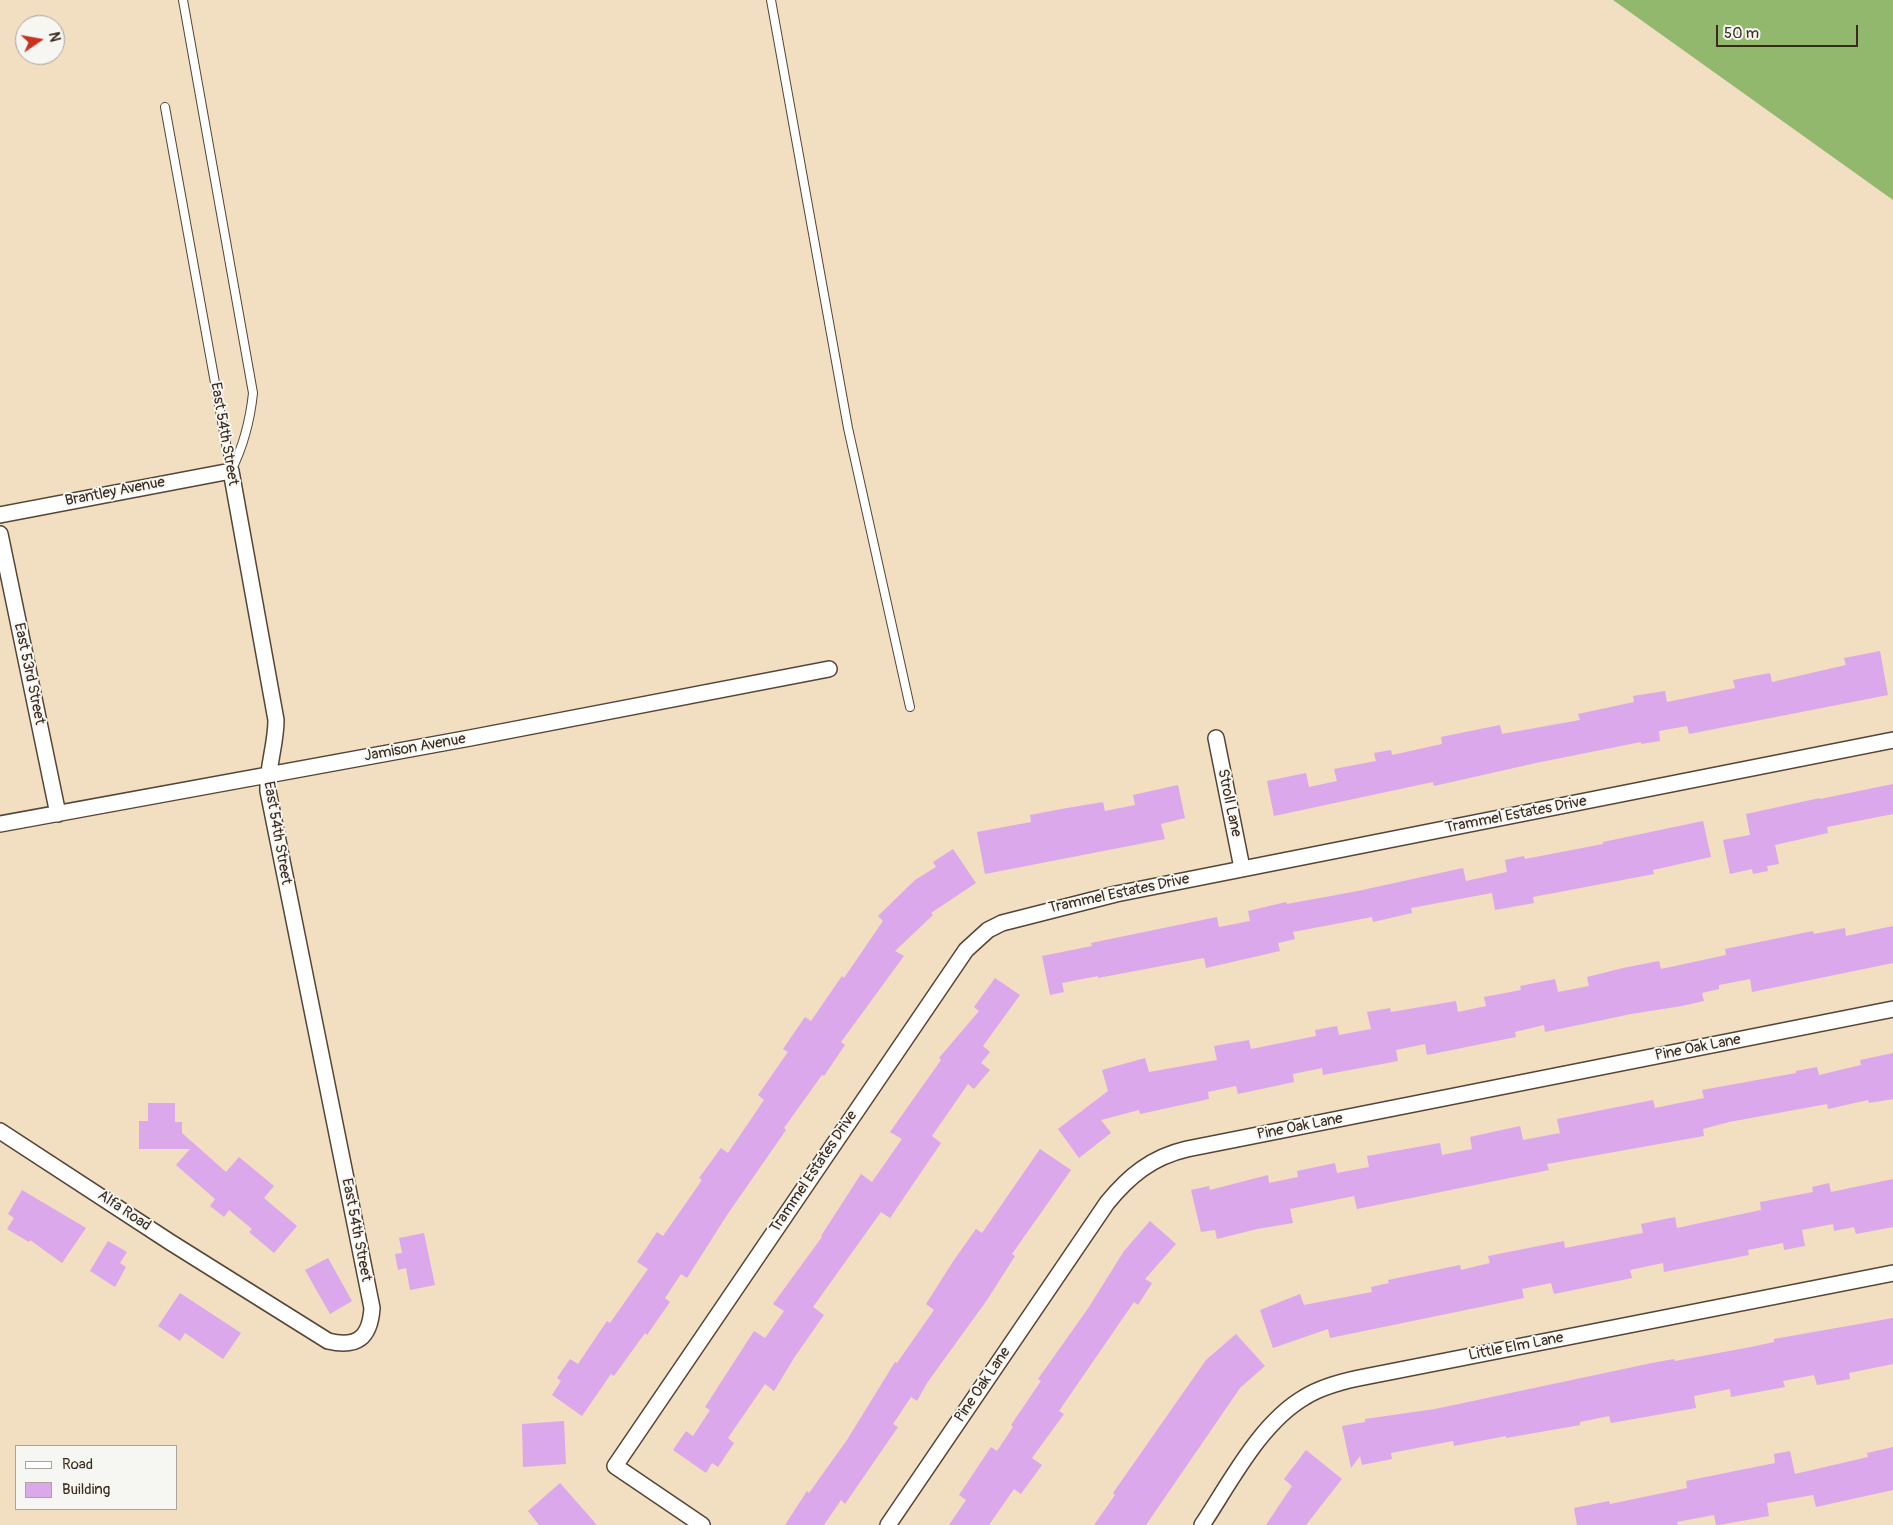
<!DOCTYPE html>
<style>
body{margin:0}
#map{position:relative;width:1893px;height:1525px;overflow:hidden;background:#f2dec0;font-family:Pangolin,sans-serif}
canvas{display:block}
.legend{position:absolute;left:15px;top:1445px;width:162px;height:65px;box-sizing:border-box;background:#f6f6f2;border:1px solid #aba49d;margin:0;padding:6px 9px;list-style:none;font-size:15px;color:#3b2a1e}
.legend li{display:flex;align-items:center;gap:10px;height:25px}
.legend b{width:25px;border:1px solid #aba49d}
.north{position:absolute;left:15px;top:15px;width:50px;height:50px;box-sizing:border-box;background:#f6f6f2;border:1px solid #aba49d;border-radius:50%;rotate:78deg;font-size:14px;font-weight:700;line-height:20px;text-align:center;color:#3b2a1e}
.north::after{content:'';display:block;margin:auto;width:18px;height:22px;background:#c8321e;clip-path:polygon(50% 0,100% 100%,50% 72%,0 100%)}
.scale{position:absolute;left:1716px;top:25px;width:142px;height:22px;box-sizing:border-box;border:2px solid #3b2a1e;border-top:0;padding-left:6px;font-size:15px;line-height:18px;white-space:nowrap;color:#3b2a1e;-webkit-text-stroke:4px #f6f6f2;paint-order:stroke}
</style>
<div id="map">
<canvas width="1893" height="1525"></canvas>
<ul class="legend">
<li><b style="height:6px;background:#fff"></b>Road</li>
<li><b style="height:14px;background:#daa8eb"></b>Building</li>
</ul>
<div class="north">N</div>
<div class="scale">50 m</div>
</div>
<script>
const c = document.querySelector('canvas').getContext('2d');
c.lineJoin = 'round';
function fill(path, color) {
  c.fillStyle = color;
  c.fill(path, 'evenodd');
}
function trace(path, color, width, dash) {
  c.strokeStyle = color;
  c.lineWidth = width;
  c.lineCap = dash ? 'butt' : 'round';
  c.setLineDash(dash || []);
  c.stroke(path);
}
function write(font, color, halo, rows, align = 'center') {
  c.font = font + ' Pangolin,sans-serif';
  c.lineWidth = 4;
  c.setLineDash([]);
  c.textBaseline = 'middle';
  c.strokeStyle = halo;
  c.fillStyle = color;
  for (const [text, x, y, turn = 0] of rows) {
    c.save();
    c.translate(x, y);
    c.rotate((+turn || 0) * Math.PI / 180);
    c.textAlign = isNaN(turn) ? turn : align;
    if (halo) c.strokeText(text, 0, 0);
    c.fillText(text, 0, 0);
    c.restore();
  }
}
const forest = new Path2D(`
 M 1613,0 L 1893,0 L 1893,200 Z`);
const building = new Path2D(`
 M 1880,651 L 1888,695 L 1689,734 L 1687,726 L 1659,731 L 1660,741 L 1641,744 L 1641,742 L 1536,763 L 1434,786 L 1433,782 L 1274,816 L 1267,781 L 1306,773 L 1309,787 L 1337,781 L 1334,769 L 1376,761 L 1374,753 L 1391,750 L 1392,755 L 1442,744 L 1441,737 L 1500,725 L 1502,734 L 1580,720 L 1578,714 L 1634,702 L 1633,696 L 1665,691 L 1667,702 L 1735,688 L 1733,680 L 1770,673 L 1772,682 L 1846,665 L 1844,658 Z
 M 1893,784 L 1893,814 L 1827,827 L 1828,833 L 1775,845 L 1779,864 L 1767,866 L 1768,871 L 1753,874 L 1752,869 L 1730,874 L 1723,840 L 1750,835 L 1746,814 L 1820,798 L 1820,799 Z
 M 1178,785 L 1185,818 L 1161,824 L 1165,839 L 985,874 L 977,832 L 1031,822 L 1030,815 L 1067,808 L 1103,802 L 1105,811 L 1135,805 L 1133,795 Z
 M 1703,821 L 1711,857 L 1653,870 L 1654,874 L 1533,897 L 1534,903 L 1495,910 L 1492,893 L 1411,908 L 1412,913 L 1373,922 L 1372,917 L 1293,932 L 1295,939 L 1278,943 L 1280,951 L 1206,968 L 1204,958 L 1098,978 L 1098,976 L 1062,983 L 1064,992 L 1050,995 L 1042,956 L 1092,946 L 1091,943 L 1217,917 L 1219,927 L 1250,921 L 1248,911 L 1286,902 L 1287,904 L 1358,891 L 1463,868 L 1466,881 L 1507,872 L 1505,860 L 1524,856 L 1525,859 L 1603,844 L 1603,842 Z
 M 953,849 L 976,883 L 931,913 L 933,915 L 895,951 L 904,956 L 841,1042 L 845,1045 L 824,1076 L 822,1075 L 784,1128 L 786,1130 L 727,1215 L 687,1278 L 681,1274 L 665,1298 L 670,1302 L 647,1335 L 645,1333 L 614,1376 L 611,1374 L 582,1416 L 552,1395 L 561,1381 L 557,1378 L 570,1359 L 578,1364 L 607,1321 L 610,1323 L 648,1269 L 637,1262 L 657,1232 L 663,1236 L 702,1180 L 699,1178 L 721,1148 L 728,1153 L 764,1100 L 758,1095 L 788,1052 L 783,1049 L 805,1017 L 811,1021 L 842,976 L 844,978 L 883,921 L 878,916 L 915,880 L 936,867 L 933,862 Z
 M 1893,926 L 1893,963 L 1752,992 L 1750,979 L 1719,985 L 1719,989 L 1702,993 L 1704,1001 L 1682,1006 L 1631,1014 L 1545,1032 L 1544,1025 L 1515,1032 L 1516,1037 L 1427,1055 L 1425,1044 L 1396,1050 L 1398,1061 L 1323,1075 L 1322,1068 L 1293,1074 L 1294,1082 L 1238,1094 L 1236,1086 L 1208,1092 L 1209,1099 L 1140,1114 L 1139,1110 L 1101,1120 L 1111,1133 L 1079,1158 L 1058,1129 L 1108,1091 L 1102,1070 L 1145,1058 L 1149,1072 L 1217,1060 L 1214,1046 L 1249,1040 L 1251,1049 L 1316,1036 L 1315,1030 L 1337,1026 L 1339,1035 L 1371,1029 L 1367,1012 L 1390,1008 L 1391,1012 L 1456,1001 L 1458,1012 L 1486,1006 L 1484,997 L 1521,990 L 1520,986 L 1555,979 L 1558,992 L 1589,986 L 1587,977 L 1623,968 L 1659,961 L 1661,969 L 1726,955 L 1725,949 L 1813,931 L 1814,934 L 1845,928 L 1846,936 Z
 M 995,978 L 1020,995 L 983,1046 L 990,1052 L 981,1063 L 990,1070 L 974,1089 L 968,1084 L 932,1136 L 941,1143 L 890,1218 L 881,1212 L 813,1307 L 824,1315 L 794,1358 L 774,1391 L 765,1384 L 728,1438 L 734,1443 L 718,1467 L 712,1463 L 706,1473 L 673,1450 L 686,1431 L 693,1436 L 710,1410 L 705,1407 L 754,1331 L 765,1338 L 784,1311 L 773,1304 L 822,1237 L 821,1236 L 861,1174 L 872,1182 L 902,1139 L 890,1132 L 941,1060 L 939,1058 L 979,1011 L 974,1007 Z
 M 1893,1053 L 1893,1099 L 1869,1103 L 1868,1100 L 1828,1109 L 1827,1104 L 1729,1122 L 1703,1129 L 1704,1136 L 1547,1164 L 1549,1170 L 1357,1209 L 1354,1196 L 1290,1209 L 1293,1223 L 1257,1229 L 1217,1239 L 1215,1230 L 1201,1232 L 1191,1190 L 1209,1186 L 1210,1190 L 1268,1175 L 1269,1183 L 1298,1177 L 1297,1171 L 1335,1163 L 1337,1173 L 1369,1167 L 1367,1156 L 1440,1143 L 1442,1155 L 1472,1149 L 1470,1137 L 1520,1126 L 1523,1140 L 1560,1133 L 1557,1119 L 1653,1100 L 1655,1108 L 1704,1098 L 1702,1090 L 1796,1073 L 1796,1071 L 1817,1067 L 1819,1075 L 1861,1065 L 1860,1060 Z
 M 148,1103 L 175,1103 L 175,1122 L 182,1122 L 182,1133 L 226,1172 L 239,1157 L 274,1186 L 264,1198 L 297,1226 L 274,1253 L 249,1232 L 252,1229 L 229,1210 L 224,1217 L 210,1206 L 215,1199 L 176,1165 L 190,1149 L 139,1149 L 139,1121 L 148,1121 Z
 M 1040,1149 L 1071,1170 L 1012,1254 L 1015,1256 L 987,1300 L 927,1383 L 917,1401 L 911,1397 L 893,1424 L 898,1427 L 845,1504 L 841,1500 L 824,1525 L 785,1525 L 807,1491 L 809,1493 L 847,1440 L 895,1362 L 897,1363 L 934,1310 L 926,1304 L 954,1260 L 976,1229 L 982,1233 Z
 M 1893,1179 L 1893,1227 L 1856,1234 L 1854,1227 L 1834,1231 L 1833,1224 L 1802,1230 L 1805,1246 L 1784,1250 L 1783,1243 L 1748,1250 L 1749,1255 L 1664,1272 L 1663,1263 L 1630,1270 L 1632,1278 L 1554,1294 L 1551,1283 L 1522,1289 L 1524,1298 L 1330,1338 L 1328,1329 L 1273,1348 L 1260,1310 L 1300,1294 L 1304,1305 L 1372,1292 L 1371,1287 L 1389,1283 L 1388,1280 L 1460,1265 L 1461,1270 L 1490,1263 L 1488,1256 L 1564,1241 L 1565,1248 L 1643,1233 L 1641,1224 L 1675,1217 L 1677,1228 L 1761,1210 L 1760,1202 L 1813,1192 L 1812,1187 L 1829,1183 L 1831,1192 Z
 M 22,1190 L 86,1228 L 62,1263 L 30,1240 L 29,1242 L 7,1229 L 14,1218 L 8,1214 Z
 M 1150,1221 L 1176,1244 L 1145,1279 L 1152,1283 L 1138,1305 L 1134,1302 L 1059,1411 L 1064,1414 L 1032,1458 L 1042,1465 L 1021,1494 L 1014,1489 L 989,1525 L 949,1525 L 966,1500 L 959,1495 L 991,1447 L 997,1451 L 1013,1427 L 1011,1425 L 1041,1381 L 1038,1379 L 1089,1307 L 1124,1251 Z
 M 424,1233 L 435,1285 L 410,1290 L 406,1268 L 398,1270 L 395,1254 L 402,1253 L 399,1238 Z
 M 108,1241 L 127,1252 L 120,1263 L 126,1267 L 115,1287 L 90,1271 Z
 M 328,1258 L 352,1301 L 330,1314 L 305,1270 Z
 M 180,1293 L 241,1333 L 223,1359 L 185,1333 L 180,1341 L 158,1326 Z
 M 1893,1318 L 1893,1364 L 1849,1373 L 1850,1379 L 1817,1385 L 1814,1375 L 1783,1381 L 1785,1387 L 1731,1397 L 1730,1389 L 1694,1396 L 1696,1408 L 1611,1423 L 1609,1416 L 1580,1422 L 1580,1425 L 1506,1438 L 1506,1436 L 1454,1446 L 1453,1441 L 1391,1453 L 1392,1459 L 1362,1465 L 1360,1456 L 1351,1468 L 1342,1426 L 1365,1422 L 1365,1419 L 1435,1409 L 1652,1363 L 1674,1359 L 1675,1361 L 1751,1347 L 1774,1342 L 1774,1339 Z
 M 1236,1334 L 1265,1366 L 1240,1388 L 1146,1525 L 1094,1525 L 1115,1495 L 1113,1493 L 1206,1360 Z
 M 564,1421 L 566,1464 L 523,1467 L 522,1424 Z
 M 1893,1447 L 1893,1490 L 1816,1507 L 1813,1495 L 1767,1503 L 1769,1516 L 1719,1525 L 1716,1525 L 1714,1515 L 1677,1522 L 1678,1525 L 1577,1525 L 1574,1508 L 1609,1501 L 1610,1504 L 1687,1488 L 1686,1481 L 1775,1463 L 1774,1454 L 1790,1451 L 1795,1474 L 1868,1457 L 1867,1453 Z
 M 1306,1450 L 1342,1479 L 1306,1525 L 1266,1525 L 1292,1486 L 1284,1479 Z
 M 560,1483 L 597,1525 L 539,1525 L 528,1511 Z`);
const service = new Path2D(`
 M 183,0 L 253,393 C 250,422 244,445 231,471
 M 771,0 L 848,428 L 910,707
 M 165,107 L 231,471`);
const minor = new Path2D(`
 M 0,515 L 231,471 L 276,720 C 276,745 267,767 268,791 L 372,1308 C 370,1338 357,1348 328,1341 L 170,1242 L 0,1131
 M 0,534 L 58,814
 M 1216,738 L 1242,868
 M 0,824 L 470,738 L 829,669
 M 702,1525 L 615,1466 L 966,950 L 988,930 L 1002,923 L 1116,894 L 1893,740
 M 888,1525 L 1107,1203 C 1129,1176 1152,1157 1187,1149 L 1893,1009
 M 1202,1525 C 1230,1483 1260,1423 1305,1397 C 1321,1387 1340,1382 1359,1378 L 1893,1273`);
const streetNames = [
 ["East 54th Street",224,434,80],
 ["Brantley Avenue",115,492,-11],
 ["East 53rd Street",29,674,78],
 ["Jamison Avenue",415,748,-10],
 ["Stroll Lane",1229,803,78],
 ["Trammel Estates Drive",1516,815,-11],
 ["East 54th Street",277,833,80],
 ["Trammel Estates Drive",1119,894,-12],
 ["Pine Oak Lane",1698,1048,-11],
 ["Pine Oak Lane",1300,1127,-11],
 ["Trammel Estates Drive",814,1172,-56],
 ["Alfa Road",124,1211,34],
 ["East 54th Street",356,1230,79],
 ["Little Elm Lane",1516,1347,-11],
 ["Pine Oak Lane",983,1385,-56]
];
fill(forest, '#92b86e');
fill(building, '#daa8eb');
trace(service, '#564536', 10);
trace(minor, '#564536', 18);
trace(service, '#fff', 8);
trace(minor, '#fff', 15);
write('15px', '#3b2a1e', '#f6f6f2', streetNames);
</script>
